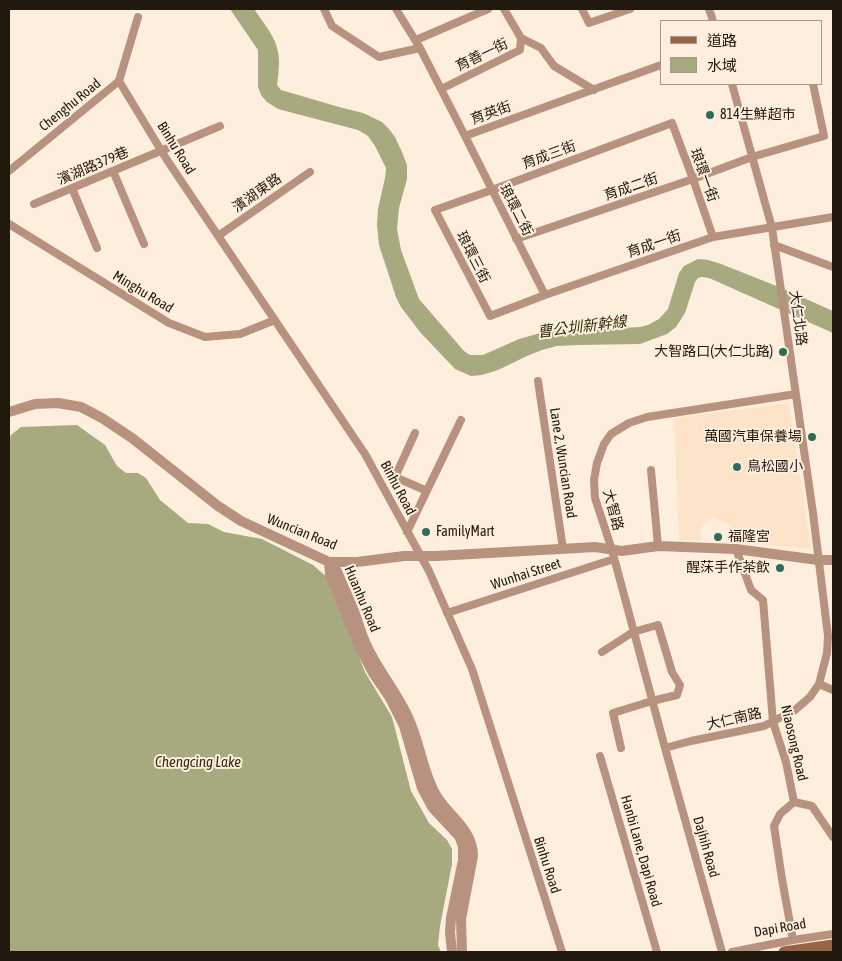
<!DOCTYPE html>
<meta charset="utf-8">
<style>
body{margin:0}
#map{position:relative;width:842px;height:961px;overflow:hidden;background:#feeedd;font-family:"Asap Condensed","Noto Sans TC",sans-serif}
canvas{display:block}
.frame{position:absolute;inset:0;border:10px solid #21180e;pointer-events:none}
.legend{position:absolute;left:660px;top:20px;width:162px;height:65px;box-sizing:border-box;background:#feeedd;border:1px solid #a6988a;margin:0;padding:6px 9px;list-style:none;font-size:15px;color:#21180e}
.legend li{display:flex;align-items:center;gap:10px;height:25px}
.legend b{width:25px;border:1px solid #a6988a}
</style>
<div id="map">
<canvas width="842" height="961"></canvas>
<div class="frame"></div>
<ul class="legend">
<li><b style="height:6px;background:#986447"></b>道路</li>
<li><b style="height:14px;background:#a7a97f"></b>水域</li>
</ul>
</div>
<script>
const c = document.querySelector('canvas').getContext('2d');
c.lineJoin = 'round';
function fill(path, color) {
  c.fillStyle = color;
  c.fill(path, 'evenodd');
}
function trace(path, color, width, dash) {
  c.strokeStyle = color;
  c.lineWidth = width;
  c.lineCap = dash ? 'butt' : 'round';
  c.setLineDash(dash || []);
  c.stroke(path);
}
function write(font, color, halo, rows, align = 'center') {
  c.font = font + ' "Asap Condensed","Noto Sans TC",sans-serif';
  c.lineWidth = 4;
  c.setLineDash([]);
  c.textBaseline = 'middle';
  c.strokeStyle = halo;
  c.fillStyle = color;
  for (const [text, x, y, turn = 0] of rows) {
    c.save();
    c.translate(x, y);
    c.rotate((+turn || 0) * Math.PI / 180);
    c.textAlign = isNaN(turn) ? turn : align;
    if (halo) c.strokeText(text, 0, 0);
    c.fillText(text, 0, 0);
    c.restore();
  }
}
const built = new Path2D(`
 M 789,403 L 811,549 L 736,542 L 728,524 L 714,518 L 705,522 L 700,532 L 702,540 L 679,540 L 674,418 Z`);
const water = new Path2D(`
 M 230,9 L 254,9 C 265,25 279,40 279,61 C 279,69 278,77 277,85 L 281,90 L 339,107 L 363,113 L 382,122 L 389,129 L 395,137 L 402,152 L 407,165 L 407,179 L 399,208 L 397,229 L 401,250 L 419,299 L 464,351 L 470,355 L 483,355 L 519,339 L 544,332 L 640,327 L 648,325 L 659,319 L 668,309 L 679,273 L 684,266 L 698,259 L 708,260 L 721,264 L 779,287 L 833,311 L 833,333 L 709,278 L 702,277 L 698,278 L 695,282 L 685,313 L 676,327 L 667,334 L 640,344 L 578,345 L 557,346 L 542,350 L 527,356 L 498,370 L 482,375 L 471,376 L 455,369 L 420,332 L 401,307 L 396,297 L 379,245 L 377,225 L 378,209 L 385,178 L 386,168 L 375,146 L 368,136 L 358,130 L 278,109 L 267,102 L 261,95 L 258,87 L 258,50 Z
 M 77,425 L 105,445 L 117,466 L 126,473 L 138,473 L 146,478 L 160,500 L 188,523 L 208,524 L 224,532 L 262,539 L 313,565 L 329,579 L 365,672 L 392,717 L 411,791 L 429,823 L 447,840 L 452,849 L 452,864 L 440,926 L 438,945 L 441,952 L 9,952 L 9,440 L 11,435 L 21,427 Z`);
const minor = new Path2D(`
 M 324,9 L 332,26 L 379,57 L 420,48
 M 396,9 L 420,48 L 465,136 L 661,65
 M 582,9 L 589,23 L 630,9
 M 709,9 L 713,21
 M 521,38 L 541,48 L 554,66 L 594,90
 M 416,40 L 488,9
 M 119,81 L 167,160 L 365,454 L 429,571 L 472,669 L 562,952
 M 441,89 L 520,50 L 521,38 L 504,9
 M 465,136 L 545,295
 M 9,171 L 119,81 L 138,17
 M 113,171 L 144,244
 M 72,188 L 97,248
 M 34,204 L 220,126
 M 9,224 L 169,323 L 205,337 L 240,334 L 275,320
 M 218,236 L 310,172
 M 713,237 L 693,179 L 672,123 L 492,190 L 435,210 L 490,316 L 545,295 L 713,237 L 833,217
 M 516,239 L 693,179 L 752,157 L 824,136 L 813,84
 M 774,245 L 833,267
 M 538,381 L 563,549
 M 415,433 L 395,477 L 427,491
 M 651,470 L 658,546
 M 407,532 L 461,420
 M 736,549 L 751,590 L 763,600 L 773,722 L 786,762 L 794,802 L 780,814 L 774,826 L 782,879 L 793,940
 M 447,613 L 614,559
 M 602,652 L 633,632 L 658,625 L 672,672 L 680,685 L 677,695 L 652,701 L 613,713 L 621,748
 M 819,684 L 833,690
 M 665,748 L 691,741 L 764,726 L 795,710 L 810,697 L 819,684 L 827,653 L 828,636 L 813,513 L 772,228 L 732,84
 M 600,756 L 657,952
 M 794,802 L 812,806 L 833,837
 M 722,952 L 665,748 L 612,550 L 595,498 L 594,480 L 597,463 L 604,444 L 611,434 L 629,423 L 647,417 L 796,394
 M 732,952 L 793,940 L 833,934`);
const tertiary = new Path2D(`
 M 9,412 L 35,404 L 58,403 L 81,407 L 102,418 L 132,438 L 218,506 L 241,521 L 329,562 L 357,562 L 404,556 L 436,556 L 595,547 L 622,551 L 658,546 L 736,549 L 818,560 L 833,560
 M 329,562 L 337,571 L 339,576 C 344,588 349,599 354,611 C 358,622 361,633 366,644 C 377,669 396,691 408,717 C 420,742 422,771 436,795 C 449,817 473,829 473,856 L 461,919 L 462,952
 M 329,562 L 330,574 L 360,648 L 373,673 L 390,698 L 404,726 L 422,788 L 432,807 L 459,836 L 463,846 L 463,860 L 451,918 L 450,933 L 452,952`);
const secondary = new Path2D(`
 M 784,952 L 833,945`);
const markers = [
 [710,115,5,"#2e6d5a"],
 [783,352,5,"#2e6d5a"],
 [812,437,5,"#2e6d5a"],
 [737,467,5,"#2e6d5a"],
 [426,532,5,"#2e6d5a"],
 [718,537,5,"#2e6d5a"],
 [780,568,5,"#2e6d5a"]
];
const streetNames = [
 ["育善一街",482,55,-26],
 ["Chenghu Road",70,105,-39],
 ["育英街",491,113,-20],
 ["Binhu Road",176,148,58],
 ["育成三街",549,155,-20],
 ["濱湖路379巷",93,166,-23],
 ["琅環一街",704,175,70],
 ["育成二街",631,187,-19],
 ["濱湖東路",257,193,-35],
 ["琅環二街",516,210,63],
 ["育成一街",654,244,-19],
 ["琅環三街",473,257,63],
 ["Minghu Road",143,292,31],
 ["大仁北路",798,318,82],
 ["Lane 2, Wuncian Road",563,463,81],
 ["Binhu Road",398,488,62],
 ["大智路",613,510,75],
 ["Wuncian Road",302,532,22],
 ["Wunhai Street",526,574,-18],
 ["Huanhu Road",362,599,67],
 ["大仁南路",734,719,-13],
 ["Niaosong Road",794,743,77],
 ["Dajhih Road",706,847,74],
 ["Hanbi Lane, Dapi Road",641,851,74],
 ["Binhu Road",547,865,72],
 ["Dapi Road",780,928,-10]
];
const poiNames = [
 ["814生鮮超市",720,115],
 ["大智路口(大仁北路)",773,352,"right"],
 ["萬國汽車保養場",802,437,"right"],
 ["鳥松國小",747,467],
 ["FamilyMart",436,532],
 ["福隆宮",728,537],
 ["醒莯手作茶飲",770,568,"right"]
];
const waterNames = [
 ["曹公圳新幹線",582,327,-7],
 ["Chengcing Lake",198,762]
];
fill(built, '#fde4c8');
fill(water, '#a7a97f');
trace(minor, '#b7927f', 8);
trace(tertiary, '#b7927f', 10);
trace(secondary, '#986447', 11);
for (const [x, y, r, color] of markers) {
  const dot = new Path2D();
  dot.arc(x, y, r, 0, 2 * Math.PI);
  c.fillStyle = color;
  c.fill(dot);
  trace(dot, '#feeedd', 2);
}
write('14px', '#21180e', '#feeedd', streetNames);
write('14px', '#21180e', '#feeedd', poiNames, 'left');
write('italic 15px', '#30300e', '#feeedd', waterNames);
</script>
